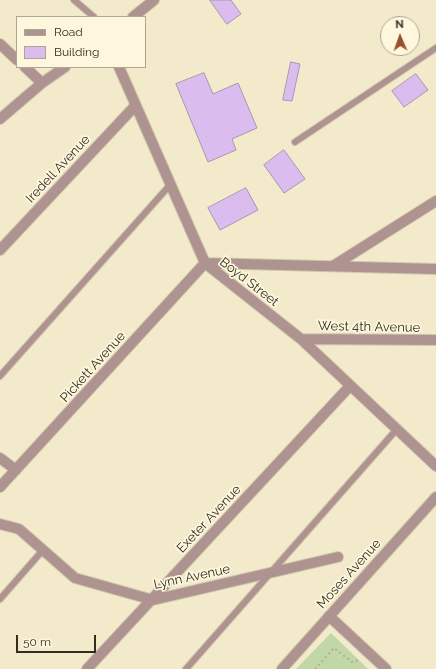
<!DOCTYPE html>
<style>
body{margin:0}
#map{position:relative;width:436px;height:669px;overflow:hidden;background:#f2eacb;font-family:Raleway,sans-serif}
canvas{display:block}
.legend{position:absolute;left:16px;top:16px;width:130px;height:52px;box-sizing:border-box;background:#fef7de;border:1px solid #aca692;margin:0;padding:5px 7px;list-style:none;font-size:12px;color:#312d21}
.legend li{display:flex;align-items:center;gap:8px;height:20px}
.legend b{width:20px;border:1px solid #aca692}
.north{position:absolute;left:380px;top:16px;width:40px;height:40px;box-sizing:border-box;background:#fef7de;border:1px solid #aca692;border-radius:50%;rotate:358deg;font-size:11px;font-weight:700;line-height:16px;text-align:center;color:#312d21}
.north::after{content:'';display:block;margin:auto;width:14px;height:18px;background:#965126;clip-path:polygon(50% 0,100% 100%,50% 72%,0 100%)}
.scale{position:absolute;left:16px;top:635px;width:80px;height:18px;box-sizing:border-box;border:2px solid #312d21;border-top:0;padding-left:5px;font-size:12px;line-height:14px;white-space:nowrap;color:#312d21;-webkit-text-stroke:3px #fef7de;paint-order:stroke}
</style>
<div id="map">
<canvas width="436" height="669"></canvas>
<ul class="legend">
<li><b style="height:5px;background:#ae9390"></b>Road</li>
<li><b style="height:11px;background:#dabdee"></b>Building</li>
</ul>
<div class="north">N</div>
<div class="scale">50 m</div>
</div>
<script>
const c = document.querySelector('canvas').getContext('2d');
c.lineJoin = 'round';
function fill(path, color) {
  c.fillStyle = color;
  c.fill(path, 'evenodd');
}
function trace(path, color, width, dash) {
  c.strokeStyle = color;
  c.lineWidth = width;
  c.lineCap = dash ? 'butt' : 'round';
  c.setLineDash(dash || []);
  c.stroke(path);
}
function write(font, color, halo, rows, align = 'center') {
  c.font = font + ' Raleway,sans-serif';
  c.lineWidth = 3.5;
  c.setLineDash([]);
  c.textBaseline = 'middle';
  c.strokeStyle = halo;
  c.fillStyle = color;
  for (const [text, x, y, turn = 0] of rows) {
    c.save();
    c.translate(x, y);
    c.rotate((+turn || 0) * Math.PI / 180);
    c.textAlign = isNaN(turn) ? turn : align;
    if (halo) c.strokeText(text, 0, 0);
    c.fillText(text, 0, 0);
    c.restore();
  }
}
const green = new Path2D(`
 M 331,633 L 368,669 L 296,669 Z`);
const building = new Path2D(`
 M 210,0 L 231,0 L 241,14 L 227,24 Z
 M 291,62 L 300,64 L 292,101 L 283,100 Z
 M 204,73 L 213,94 L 238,83 L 257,128 L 232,139 L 236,150 L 208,162 L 176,84 Z
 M 416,74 L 428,90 L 404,107 L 392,91 Z
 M 284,150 L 305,179 L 284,193 L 264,165 Z
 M 246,188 L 258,210 L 220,230 L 208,208 Z`);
const path = new Path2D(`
 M 315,669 L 334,648 L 352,662 L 359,660`);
const lane = new Path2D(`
 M 74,0 L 94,17
 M 295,142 L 436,48
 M 0,376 L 170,185
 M 0,599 L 43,550
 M 186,669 L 397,429`);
const street = new Path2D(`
 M 133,17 L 154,0
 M 0,44 L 17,60
 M 25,67 L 42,83
 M 119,67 L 205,263 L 301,339 L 436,466
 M 0,119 L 42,83 L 65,67
 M 0,250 L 135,106
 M 333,266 L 436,201
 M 301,339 L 436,340
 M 0,458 L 16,470
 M 0,487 L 205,263 L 436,269
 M 0,524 L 19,529 L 75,578 L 153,600 L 338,557
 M 329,616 L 386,669
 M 87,669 L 350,386
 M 282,669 L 436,497`);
const streetNames = [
 ["Iredell Avenue",58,169,-47],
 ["Boyd Street",249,282,38],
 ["West 4th Avenue",369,327,1],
 ["Pickett Avenue",93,367,-48],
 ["Exeter Avenue",209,519,-47],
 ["Moses Avenue",349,574,-48],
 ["Lynn Avenue",192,577,-12]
];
fill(green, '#c1d7a8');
fill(building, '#dabdee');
trace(building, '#a696b0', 1);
trace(lane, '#cfc8ac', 8);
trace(street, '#cfc8ac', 12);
trace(path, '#b4ad94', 2, [2, 3]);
trace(lane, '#ae9390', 6);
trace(street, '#ae9390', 10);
write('13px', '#312d21', '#fef7de', streetNames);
</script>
